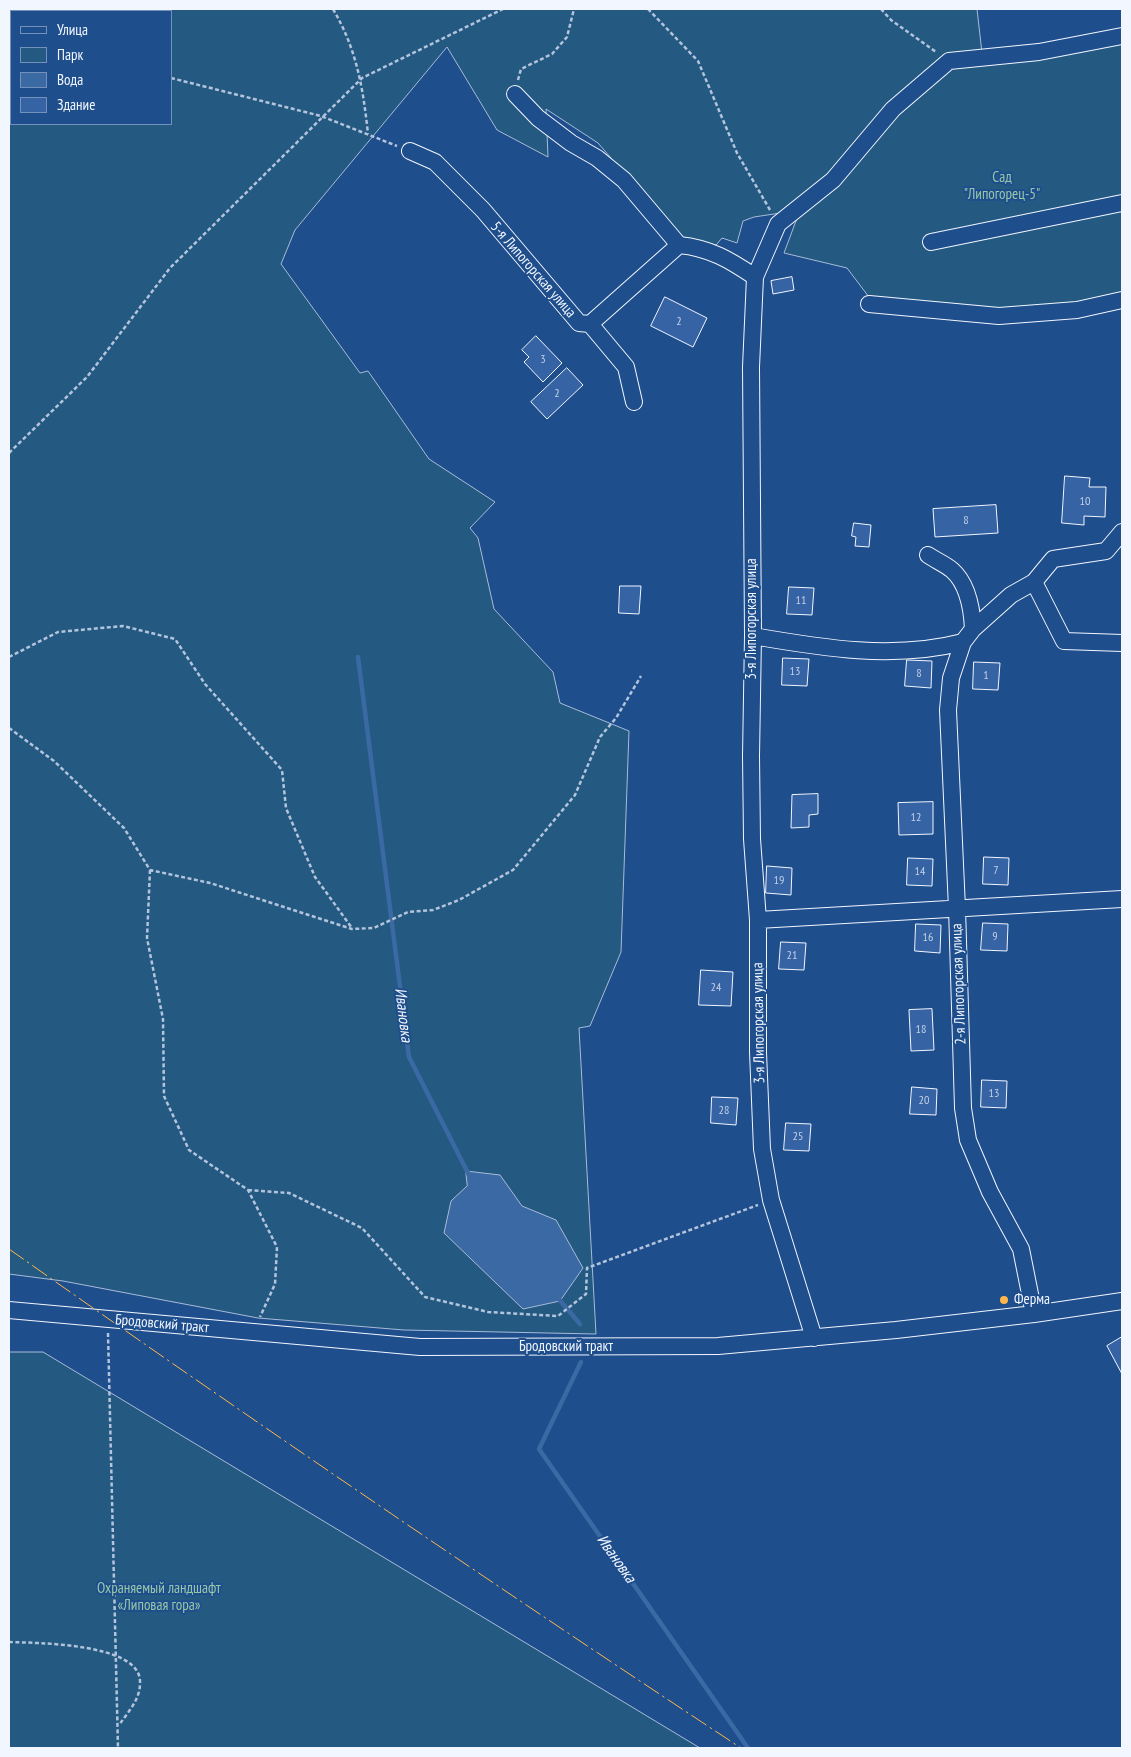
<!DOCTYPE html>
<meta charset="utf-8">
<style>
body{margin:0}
#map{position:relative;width:1131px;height:1757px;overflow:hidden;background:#1f4e8c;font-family:"PT Sans Narrow",sans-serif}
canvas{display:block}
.frame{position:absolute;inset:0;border:10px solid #f2f6ff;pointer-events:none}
.legend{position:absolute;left:10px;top:10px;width:162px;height:115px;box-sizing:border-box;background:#1f4e8c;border:1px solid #7391ba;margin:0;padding:6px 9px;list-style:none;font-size:15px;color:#f2f6ff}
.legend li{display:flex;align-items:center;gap:10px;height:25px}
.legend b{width:25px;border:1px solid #7391ba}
</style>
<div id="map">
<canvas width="1131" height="1757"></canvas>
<div class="frame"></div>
<ul class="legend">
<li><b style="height:6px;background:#1f4e8c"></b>Улица</li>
<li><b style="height:14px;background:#245a82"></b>Парк</li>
<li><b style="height:14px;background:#3b69a3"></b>Вода</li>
<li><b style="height:14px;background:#3563a3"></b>Здание</li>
</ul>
</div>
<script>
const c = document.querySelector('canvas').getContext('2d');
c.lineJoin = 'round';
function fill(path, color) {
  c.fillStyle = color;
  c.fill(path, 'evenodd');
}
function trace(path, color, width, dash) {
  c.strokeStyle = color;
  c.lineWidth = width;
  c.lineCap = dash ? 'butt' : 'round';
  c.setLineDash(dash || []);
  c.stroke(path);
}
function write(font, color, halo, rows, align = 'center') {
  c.font = font + ' "PT Sans Narrow",sans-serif';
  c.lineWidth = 4;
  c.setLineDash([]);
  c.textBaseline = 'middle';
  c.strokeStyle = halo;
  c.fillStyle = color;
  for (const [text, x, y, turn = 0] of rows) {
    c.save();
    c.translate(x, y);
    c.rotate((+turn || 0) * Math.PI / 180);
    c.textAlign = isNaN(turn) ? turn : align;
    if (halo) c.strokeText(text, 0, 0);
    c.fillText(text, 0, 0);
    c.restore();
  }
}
const green = new Path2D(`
 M 9,9 L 977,9 L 983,62 L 1122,36 L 1122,302 L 1077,310 L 875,305 L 847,268 L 784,253 L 800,210 L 754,217 L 743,221 L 737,243 L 722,238 L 716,245 L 672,235 L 637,188 L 598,143 L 546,109 L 548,157 L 497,130 L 447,47 L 295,230 L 281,264 L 360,373 L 368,371 L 429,459 L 495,502 L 470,528 L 478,538 L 494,609 L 553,672 L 560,703 L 629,731 L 621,952 L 590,1026 L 579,1028 L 596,1334 L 404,1330 L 258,1318 L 63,1281 L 9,1274 ZM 11,11 L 171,11 L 171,124 L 11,124 Z
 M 9,1352 L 43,1352 L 700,1748 L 9,1748 Z`);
const water = new Path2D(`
 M 466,1171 L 500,1175 L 522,1206 L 556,1220 L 583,1268 L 560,1301 L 523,1309 L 444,1233 L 451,1201 L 467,1186 Z`);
const stream = new Path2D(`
 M 358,657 L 409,1057 L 469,1175
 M 557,1297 L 580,1324
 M 581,1362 L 539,1449 L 748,1748`);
const building = new Path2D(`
 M 792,277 L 794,290 L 773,294 L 771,281 Z
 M 665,297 L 707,318 L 693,347 L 651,326 Z
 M 536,336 L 562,363 L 543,382 L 524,362 L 529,357 L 522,350 Z
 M 567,368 L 583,385 L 547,419 L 531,402 Z
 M 1065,476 L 1090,478 L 1089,487 L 1106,487 L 1105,517 L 1084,516 L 1084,525 L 1062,523 Z
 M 996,505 L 998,533 L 935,537 L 933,509 Z
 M 854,523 L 871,525 L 869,547 L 855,546 L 856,537 L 852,536 Z
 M 620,586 L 641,586 L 639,614 L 619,613 Z
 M 789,587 L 814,588 L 812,615 L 787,614 Z
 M 783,658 L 809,659 L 807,686 L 782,685 Z
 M 907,660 L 932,661 L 931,688 L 905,686 Z
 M 974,662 L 1000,663 L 998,690 L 973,689 Z
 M 818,794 L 818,814 L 809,815 L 809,827 L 791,828 L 792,795 Z
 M 933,802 L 933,834 L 899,835 L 898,803 Z
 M 984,857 L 1009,858 L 1008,885 L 983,884 Z
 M 908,858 L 933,859 L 932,886 L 907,885 Z
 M 767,866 L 792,868 L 791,895 L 766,893 Z
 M 983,923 L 1008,924 L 1007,951 L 981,950 Z
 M 916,924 L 941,925 L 940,953 L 915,951 Z
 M 781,942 L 806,943 L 804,970 L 779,969 Z
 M 701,970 L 733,972 L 731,1006 L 699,1005 Z
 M 932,1009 L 934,1050 L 911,1051 L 909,1010 Z
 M 982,1080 L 1007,1081 L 1006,1108 L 981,1107 Z
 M 912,1087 L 937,1089 L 936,1115 L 910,1114 Z
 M 712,1097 L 738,1098 L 736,1125 L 711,1123 Z
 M 786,1123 L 811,1124 L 809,1151 L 784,1150 Z
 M 1122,1337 L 1122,1374 L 1107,1346 Z`);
const path = new Path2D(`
 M 333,9 C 357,50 363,88 368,134
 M 648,9 L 698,61 L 737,153 L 770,210
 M 881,9 L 891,20 L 936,52
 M 9,37 L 11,38
 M 171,78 L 321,116 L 397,146
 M 518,80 L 521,69 L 552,54 L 567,37 L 574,9
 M 9,453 L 87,377 L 170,268 L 362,78 L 503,9
 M 9,657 L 58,632 L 123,626 L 175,639 L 205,684 L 282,770 L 286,808 L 315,877 L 352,928
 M 9,728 L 54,761 L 124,828 L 150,870 L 210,883 L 352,929 L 374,928 L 408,912 L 433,910 L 459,900 L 513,870 L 575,795 L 600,737 L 616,718 L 641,676
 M 150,870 L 147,938 L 163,1019 L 164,1096 L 189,1150 L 248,1190 L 277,1247 L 275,1284 L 260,1317
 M 248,1190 L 289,1193 L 362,1228 L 425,1297 L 488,1312 L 558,1316 L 586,1294 L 587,1268 L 758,1205
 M 108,1333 L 118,1748
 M 9,1642 C 36,1643 139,1643 140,1681 C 141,1699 128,1712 119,1725`);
const minor = new Path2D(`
 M 515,94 L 538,118 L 571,143 L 597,158 L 624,180 L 679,245
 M 410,151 L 435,162 L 483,210 L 579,323 L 590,324 L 626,367 L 634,402
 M 931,242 L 1122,203
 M 869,304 L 999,316 L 1077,310 L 1122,300
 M 590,324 L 679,245 C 710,248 730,260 755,277
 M 928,555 C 935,560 945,564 952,570 C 968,584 972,609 973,629
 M 1034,582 L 1064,641 L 1122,643
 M 753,636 C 822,648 894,660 963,642
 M 758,920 L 1122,899
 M 9,1310 L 420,1347 L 718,1346 L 896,1330 L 1034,1314 L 1122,1301
 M 1034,1314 L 1021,1249 L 990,1192 L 968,1140 L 963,1108 L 957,908 L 948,710 L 951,678 L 963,642 L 973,629 L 1011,595 L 1034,582 L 1053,559 L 1106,551 L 1122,532
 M 814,1338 L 771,1200 L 762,1149 L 758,1052 L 758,920 L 752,839 L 751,756 L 753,636 L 751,367 L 755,277 L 778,224 L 833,180 L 893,109 L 949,61 L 1039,52 L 1122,36`);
const power = new Path2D(`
 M 9,1249 C 250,1419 494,1585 741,1748`);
const markers = [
 [1004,1300,5,"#ffb74d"]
];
const numberNames = [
 ["2",679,322],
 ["3",543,360],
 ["2",557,394],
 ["10",1085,502],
 ["8",966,521],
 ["11",801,601],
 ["13",795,672],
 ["8",919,674],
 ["1",986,676],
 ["12",916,818],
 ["7",996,871],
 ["14",920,872],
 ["19",779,881],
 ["9",995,937],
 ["16",928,938],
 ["21",792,956],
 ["24",716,988],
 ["18",921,1030],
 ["13",994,1094],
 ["20",924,1101],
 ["28",724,1111],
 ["25",798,1137]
];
const parkNames = [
 ["Сад",1002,178],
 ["\"Липогорец-5\"",1002,195],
 ["Охраняемый ландшафт",159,1589],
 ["«Липовая гора»",159,1606]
];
const streetNames = [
 ["5-я Липогорская улица",533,270,49],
 ["3-я Липогорская улица",752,619,-90],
 ["2-я Липогорская улица",959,984,-92],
 ["3-я Липогорская улица",759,1023,-91],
 ["Бродовский тракт",162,1324,5],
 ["Бродовский тракт",566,1347]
];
const poiNames = [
 ["Ферма",1014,1300]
];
const waterNames = [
 ["Ивановка",403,1015,83],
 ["Ивановка",616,1559,55]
];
fill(green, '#245a82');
trace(green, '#a8bbd7', 1);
fill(water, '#3b69a3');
trace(water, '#a8bbd7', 1);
trace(stream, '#3b69a3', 4.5);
fill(building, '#3563a3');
trace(building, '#f2f6ff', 1);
trace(minor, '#f2f6ff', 18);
trace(path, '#b3c4dc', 2.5, [4, 2.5]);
trace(minor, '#1f4e8c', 16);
trace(power, '#ffb74d', 1, [18, 4, 2.5, 4]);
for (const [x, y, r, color] of markers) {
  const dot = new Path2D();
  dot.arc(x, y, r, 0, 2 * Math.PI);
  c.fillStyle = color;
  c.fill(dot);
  trace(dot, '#1f4e8c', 2);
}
write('12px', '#c3d1e8', null, numberNames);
write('15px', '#97c8a6', '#1f4e8c', parkNames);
write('15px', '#f2f6ff', '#1f4e8c', streetNames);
write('15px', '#f2f6ff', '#1f4e8c', poiNames, 'left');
write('italic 16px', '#f2f6ff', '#1f4e8c', waterNames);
</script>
